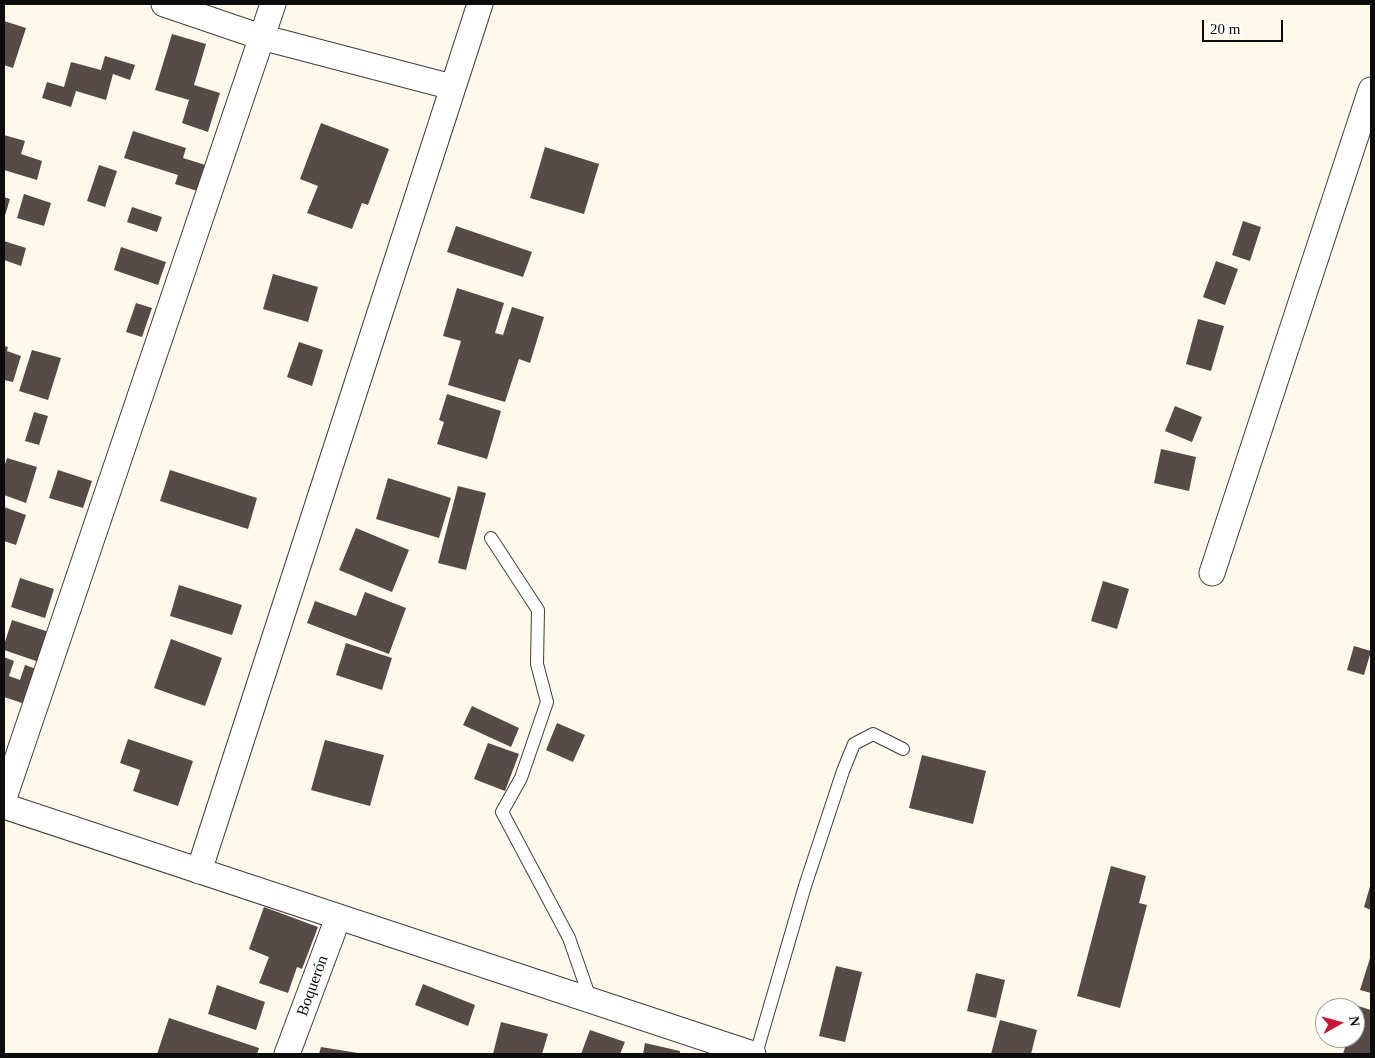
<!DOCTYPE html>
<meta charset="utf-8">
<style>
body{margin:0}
#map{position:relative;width:1375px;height:1058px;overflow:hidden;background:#fff9eb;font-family:Georgia,serif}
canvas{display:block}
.frame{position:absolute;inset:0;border:5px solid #0c0c0c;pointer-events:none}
.north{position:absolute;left:1315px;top:998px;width:50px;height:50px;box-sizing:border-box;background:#fff;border:1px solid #9e9e9e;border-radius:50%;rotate:83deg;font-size:14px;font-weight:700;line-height:20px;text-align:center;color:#0c0c0c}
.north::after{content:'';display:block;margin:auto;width:18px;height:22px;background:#c91736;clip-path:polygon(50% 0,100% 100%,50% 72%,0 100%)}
.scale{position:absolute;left:1202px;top:20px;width:81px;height:22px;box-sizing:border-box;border:2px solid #0c0c0c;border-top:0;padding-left:6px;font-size:15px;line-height:18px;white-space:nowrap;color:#0c0c0c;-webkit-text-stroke:4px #fff;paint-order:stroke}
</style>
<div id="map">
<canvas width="1375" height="1058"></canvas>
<div class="frame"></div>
<div class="north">N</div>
<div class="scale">20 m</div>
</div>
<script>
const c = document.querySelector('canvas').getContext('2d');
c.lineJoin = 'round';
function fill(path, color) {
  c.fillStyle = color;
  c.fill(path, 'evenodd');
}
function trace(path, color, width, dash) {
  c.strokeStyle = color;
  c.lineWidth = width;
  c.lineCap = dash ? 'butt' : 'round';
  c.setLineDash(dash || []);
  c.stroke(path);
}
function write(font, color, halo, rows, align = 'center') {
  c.font = font + ' Georgia,serif';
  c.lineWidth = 5;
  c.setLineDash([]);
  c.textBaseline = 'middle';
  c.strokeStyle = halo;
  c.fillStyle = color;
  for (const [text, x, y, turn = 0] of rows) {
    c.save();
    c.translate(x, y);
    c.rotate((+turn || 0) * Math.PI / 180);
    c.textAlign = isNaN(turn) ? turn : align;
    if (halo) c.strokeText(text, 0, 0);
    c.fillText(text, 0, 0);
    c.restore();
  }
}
const building = new Path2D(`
 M 4,21 L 26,28 L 13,68 L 4,65 Z
 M 172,34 L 206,44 L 194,85 L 220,93 L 208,132 L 182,123 L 189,100 L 155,90 Z
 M 105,56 L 135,65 L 130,80 L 113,74 L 106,100 L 76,91 L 71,107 L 42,98 L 47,82 L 64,87 L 71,62 L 101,70 Z
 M 321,123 L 389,149 L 368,205 L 362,203 L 352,229 L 307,213 L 318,186 L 300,179 Z
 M 133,131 L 186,148 L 183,158 L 215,168 L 207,194 L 175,184 L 178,175 L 124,158 Z
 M 4,135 L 25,141 L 21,154 L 42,161 L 37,180 L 4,170 Z
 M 545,147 L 599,164 L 584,214 L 530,198 Z
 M 99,165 L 117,171 L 105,207 L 87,201 Z
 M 24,194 L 51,203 L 44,226 L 17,218 Z
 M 4,197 L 10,199 L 4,219 Z
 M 132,207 L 162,217 L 157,232 L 127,222 Z
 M 1243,221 L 1261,227 L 1250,261 L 1232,255 Z
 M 456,226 L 532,252 L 523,277 L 447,252 Z
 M 4,241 L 26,248 L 21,266 L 4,260 Z
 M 121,247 L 166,262 L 158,285 L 114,270 Z
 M 1216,261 L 1238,269 L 1225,305 L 1203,297 Z
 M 273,274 L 318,287 L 308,322 L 263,309 Z
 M 457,288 L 504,303 L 495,333 L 503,335 L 512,307 L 544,317 L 530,363 L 519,359 L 505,402 L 448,385 L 461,341 L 443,336 Z
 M 136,303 L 152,308 L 142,337 L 126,332 Z
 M 1198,319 L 1224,326 L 1211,371 L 1186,364 Z
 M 299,342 L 323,350 L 312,386 L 287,377 Z
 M 4,346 L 8,347 L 7,351 L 21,356 L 13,382 L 4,380 Z
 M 32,350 L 61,358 L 48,400 L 19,391 Z
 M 447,394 L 501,411 L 487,459 L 437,444 L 444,422 L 439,420 Z
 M 1175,406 L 1202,417 L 1192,442 L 1165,431 Z
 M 34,412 L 48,416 L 39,445 L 25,441 Z
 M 1161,449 L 1196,457 L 1189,491 L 1154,483 Z
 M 7,458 L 37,467 L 26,503 L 4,495 L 4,467 Z
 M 58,470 L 92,481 L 83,508 L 49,498 Z
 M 170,470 L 257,498 L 248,529 L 160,501 Z
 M 388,478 L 451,498 L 439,538 L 376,519 Z
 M 458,486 L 486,493 L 466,570 L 438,563 Z
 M 4,507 L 26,515 L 16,545 L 4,541 Z
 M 356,528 L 409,550 L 392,592 L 339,570 Z
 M 20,578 L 54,589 L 45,618 L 11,607 Z
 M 1103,581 L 1129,589 L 1117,629 L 1091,621 Z
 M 179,585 L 242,605 L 232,635 L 170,616 Z
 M 365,592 L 406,608 L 389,654 L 307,623 L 315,601 L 356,616 Z
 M 12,620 L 49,632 L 39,662 L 4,650 L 4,645 Z
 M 171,639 L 222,658 L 205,706 L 154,688 Z
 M 346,643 L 392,658 L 382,690 L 336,675 Z
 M 1354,646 L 1371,651 L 1364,675 L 1347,670 Z
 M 4,657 L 14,661 L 9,676 L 20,680 L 25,665 L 45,672 L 34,707 L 4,697 Z
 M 472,706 L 519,728 L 511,747 L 463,725 Z
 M 557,723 L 585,735 L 573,762 L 546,750 Z
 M 128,739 L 193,761 L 178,806 L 133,791 L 140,770 L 120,763 Z
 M 325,740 L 384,755 L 370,806 L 311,790 Z
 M 488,743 L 519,754 L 505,791 L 474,779 Z
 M 922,755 L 986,771 L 973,824 L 909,808 Z
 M 1111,866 L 1146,876 L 1139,903 L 1147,905 L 1120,1008 L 1077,996 Z
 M 1371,883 L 1371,910 L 1364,907 Z
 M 264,907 L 318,927 L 302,969 L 297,967 L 288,993 L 259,983 L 269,957 L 249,949 Z
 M 1371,955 L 1371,993 L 1360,990 Z
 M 836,966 L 862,972 L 845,1042 L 819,1036 Z
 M 976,973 L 1005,980 L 996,1018 L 967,1011 Z
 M 423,984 L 475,1005 L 468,1026 L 415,1005 Z
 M 217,985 L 265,1002 L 256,1030 L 208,1014 Z
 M 1335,999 L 1371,1010 L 1371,1054 L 1343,1054 L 1348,1038 L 1355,1038 L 1355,1008 L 1332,1008 Z
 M 169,1018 L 259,1048 L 257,1054 L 157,1054 Z
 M 1000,1020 L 1037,1030 L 1031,1054 L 991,1054 Z
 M 501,1022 L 548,1034 L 542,1054 L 493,1054 Z
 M 590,1030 L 625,1042 L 620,1054 L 581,1054 Z
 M 645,1043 L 680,1051 L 680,1054 L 643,1054 Z
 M 321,1047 L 358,1053 L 358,1054 L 319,1054 Z`);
const lane = new Path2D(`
 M 491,538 L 538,610 L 537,664 L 547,702 L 521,778 L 502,812 L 569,938 L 591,1001
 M 756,1054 L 805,886 L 843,771 L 854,744 L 873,734 L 903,749`);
const street = new Path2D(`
 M 164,4 L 261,37 L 452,87
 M 1212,573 L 1371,90
 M 4,798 L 273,4
 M 4,806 L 753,1054
 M 199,871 L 480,4
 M 287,1054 L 338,918`);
const streetNames = [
 ["Boquerón",313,986,-70]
];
fill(building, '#564b47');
trace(lane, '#3f3f3f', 14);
trace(street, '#3f3f3f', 27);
trace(lane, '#fff', 12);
trace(street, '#fff', 25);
write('16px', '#0c0c0c', '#fff', streetNames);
</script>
